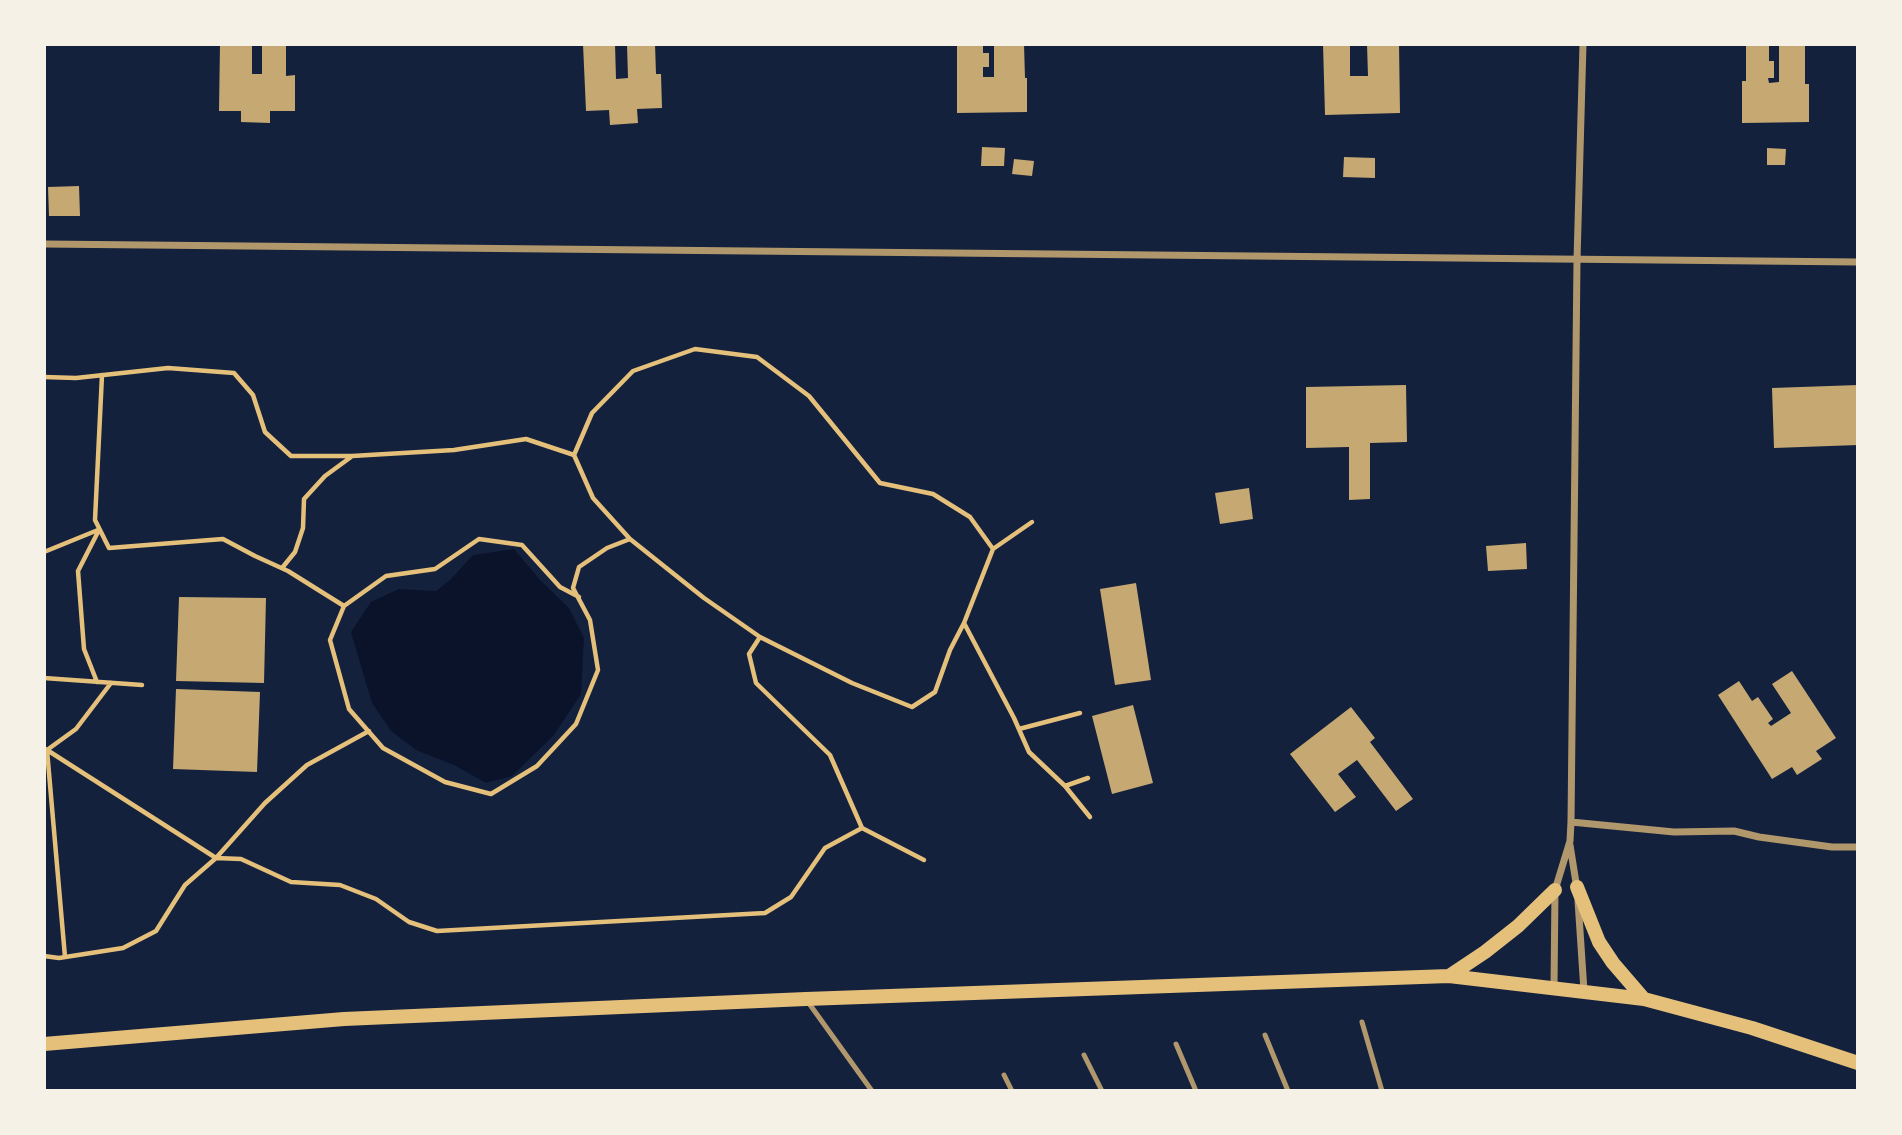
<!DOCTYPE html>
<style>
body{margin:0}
#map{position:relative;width:1902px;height:1135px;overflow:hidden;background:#14213d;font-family:"Roboto Condensed",sans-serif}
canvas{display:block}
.frame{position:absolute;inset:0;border:46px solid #f6f1e7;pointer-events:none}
</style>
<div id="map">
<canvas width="1902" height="1135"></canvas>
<div class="frame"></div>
</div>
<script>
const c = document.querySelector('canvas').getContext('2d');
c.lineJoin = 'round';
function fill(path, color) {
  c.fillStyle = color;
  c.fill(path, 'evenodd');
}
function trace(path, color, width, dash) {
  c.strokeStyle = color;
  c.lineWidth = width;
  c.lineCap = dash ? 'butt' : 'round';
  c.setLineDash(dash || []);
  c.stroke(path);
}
const water = new Path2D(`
 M 514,549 L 540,580 L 569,608 L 584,638 L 581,694 L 554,735 L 512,776 L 486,783 L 454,765 L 416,750 L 391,731 L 372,703 L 351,632 L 371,602 L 399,589 L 436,591 L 450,580 L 473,555 Z`);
const building = new Path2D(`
 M 220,44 L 252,44 L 252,74 L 262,74 L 262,44 L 286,44 L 286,76 L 295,75 L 295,111 L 270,111 L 270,123 L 241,122 L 241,111 L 219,111 Z
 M 583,44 L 615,44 L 616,79 L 628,78 L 627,44 L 655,44 L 656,74 L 661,74 L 662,108 L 637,109 L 638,123 L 610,125 L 609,110 L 586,111 Z
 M 957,44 L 983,44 L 983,53 L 989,53 L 989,67 L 983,67 L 983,77 L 994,77 L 994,44 L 1024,44 L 1025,78 L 1027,78 L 1027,112 L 957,113 Z
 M 1323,44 L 1350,44 L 1350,76 L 1368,76 L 1367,44 L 1399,44 L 1400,113 L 1325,115 Z
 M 1746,44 L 1769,44 L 1769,61 L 1774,61 L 1774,78 L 1768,78 L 1769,83 L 1779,82 L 1779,44 L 1805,44 L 1805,84 L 1809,84 L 1809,122 L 1742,123 L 1742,81 L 1746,81 Z
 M 982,147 L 1005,148 L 1004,166 L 981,166 Z
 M 1767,148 L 1786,149 L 1785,165 L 1767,165 Z
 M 1344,157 L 1375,158 L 1375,178 L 1343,177 Z
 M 1014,159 L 1034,161 L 1032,176 L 1012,174 Z
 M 79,186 L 80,216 L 49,216 L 48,187 Z
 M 1406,385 L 1407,442 L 1370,443 L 1370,499 L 1349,500 L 1349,447 L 1306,448 L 1306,387 Z
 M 1858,385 L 1858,445 L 1774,448 L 1772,388 Z
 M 1249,488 L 1253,519 L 1220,524 L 1215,493 Z
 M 1526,543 L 1527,569 L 1488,571 L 1486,546 Z
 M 1136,583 L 1151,680 L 1115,685 L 1100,589 Z
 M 179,597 L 266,598 L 264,683 L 176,681 Z
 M 1792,671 L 1836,738 L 1816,751 L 1822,759 L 1797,775 L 1792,767 L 1772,779 L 1718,695 L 1739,681 L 1752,701 L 1758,697 L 1773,719 L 1768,723 L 1771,726 L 1791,713 L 1772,684 Z
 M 176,689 L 260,692 L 257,772 L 173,769 Z
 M 1133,705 L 1153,783 L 1112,794 L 1092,716 Z
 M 1351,707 L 1375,738 L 1370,742 L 1413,799 L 1396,811 L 1357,760 L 1338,774 L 1356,797 L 1335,812 L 1290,754 Z`);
const path = new Path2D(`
 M 102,375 L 95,520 L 109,548 L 223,539 L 255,556 L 288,571 L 344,606
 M 44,377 L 76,378 L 168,368 L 234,373 L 253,395 L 265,432 L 291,456 L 352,456 L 454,450 L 526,439 L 574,455
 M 993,549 L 970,517 L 933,494 L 880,483 L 809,396 L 757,357 L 695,349 L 633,371 L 592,413 L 574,455 L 593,498 L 630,539 L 704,598 L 760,637 L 852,683 L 912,707 L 935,692 L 950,650 L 964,623 L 993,549 L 1032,522
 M 44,552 L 98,530
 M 282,568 L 295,552 L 303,528 L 304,499 L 325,476 L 351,457
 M 579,597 L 560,587 L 522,545 L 479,539 L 435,569 L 386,576 L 344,606 L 330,640 L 349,709 L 383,748 L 445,782 L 491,794 L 537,766 L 576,724 L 598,670 L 590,620 L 573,588 L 579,567 L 607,548 L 630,539
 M 964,623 L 1014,718 L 1029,752 L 1065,786 L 1090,817
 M 760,637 L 749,654 L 756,683 L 830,755 L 862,828
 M 44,678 L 142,685
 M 97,682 L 84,649 L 78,571 L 99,530
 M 111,683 L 76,729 L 47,750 L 216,858 L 241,859 L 291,882 L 340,885 L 376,899 L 409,922 L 437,931 L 765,913 L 791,897 L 825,848 L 862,828 L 924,860
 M 1019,729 L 1080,713
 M 44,748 L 47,750 L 65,957
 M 1065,786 L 1088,778
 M 44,956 L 59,958 L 123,948 L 156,931 L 185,885 L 216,858 L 265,803 L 307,765 L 369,731`);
const service = new Path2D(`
 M 808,1002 L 872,1091
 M 1362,1022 L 1382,1091
 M 1265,1035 L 1288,1091
 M 1176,1044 L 1196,1091
 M 1084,1055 L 1102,1091
 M 1004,1075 L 1012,1091`);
const minor = new Path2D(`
 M 44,244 L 1858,262
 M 1571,822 L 1674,832 L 1734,831 L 1759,837 L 1832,847 L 1858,847
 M 1570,845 L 1577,889
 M 1578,901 L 1584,991
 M 1554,987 L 1555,890 L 1570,841 L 1571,822 L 1577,260 L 1583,44`);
const secondary = new Path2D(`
 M 1577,887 L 1599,942 L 1613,963 L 1644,999
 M 1449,976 L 1485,952 L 1518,926 L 1555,890
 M 44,1044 L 344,1019 L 806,999 L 1449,976 L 1644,999 L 1752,1028 L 1858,1063`);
fill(water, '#0b132b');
fill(building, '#c6a872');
trace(path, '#e5c07b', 4.5);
trace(service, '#b1986c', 5);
trace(minor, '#b1986c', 7);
trace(secondary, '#e5c07b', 14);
</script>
